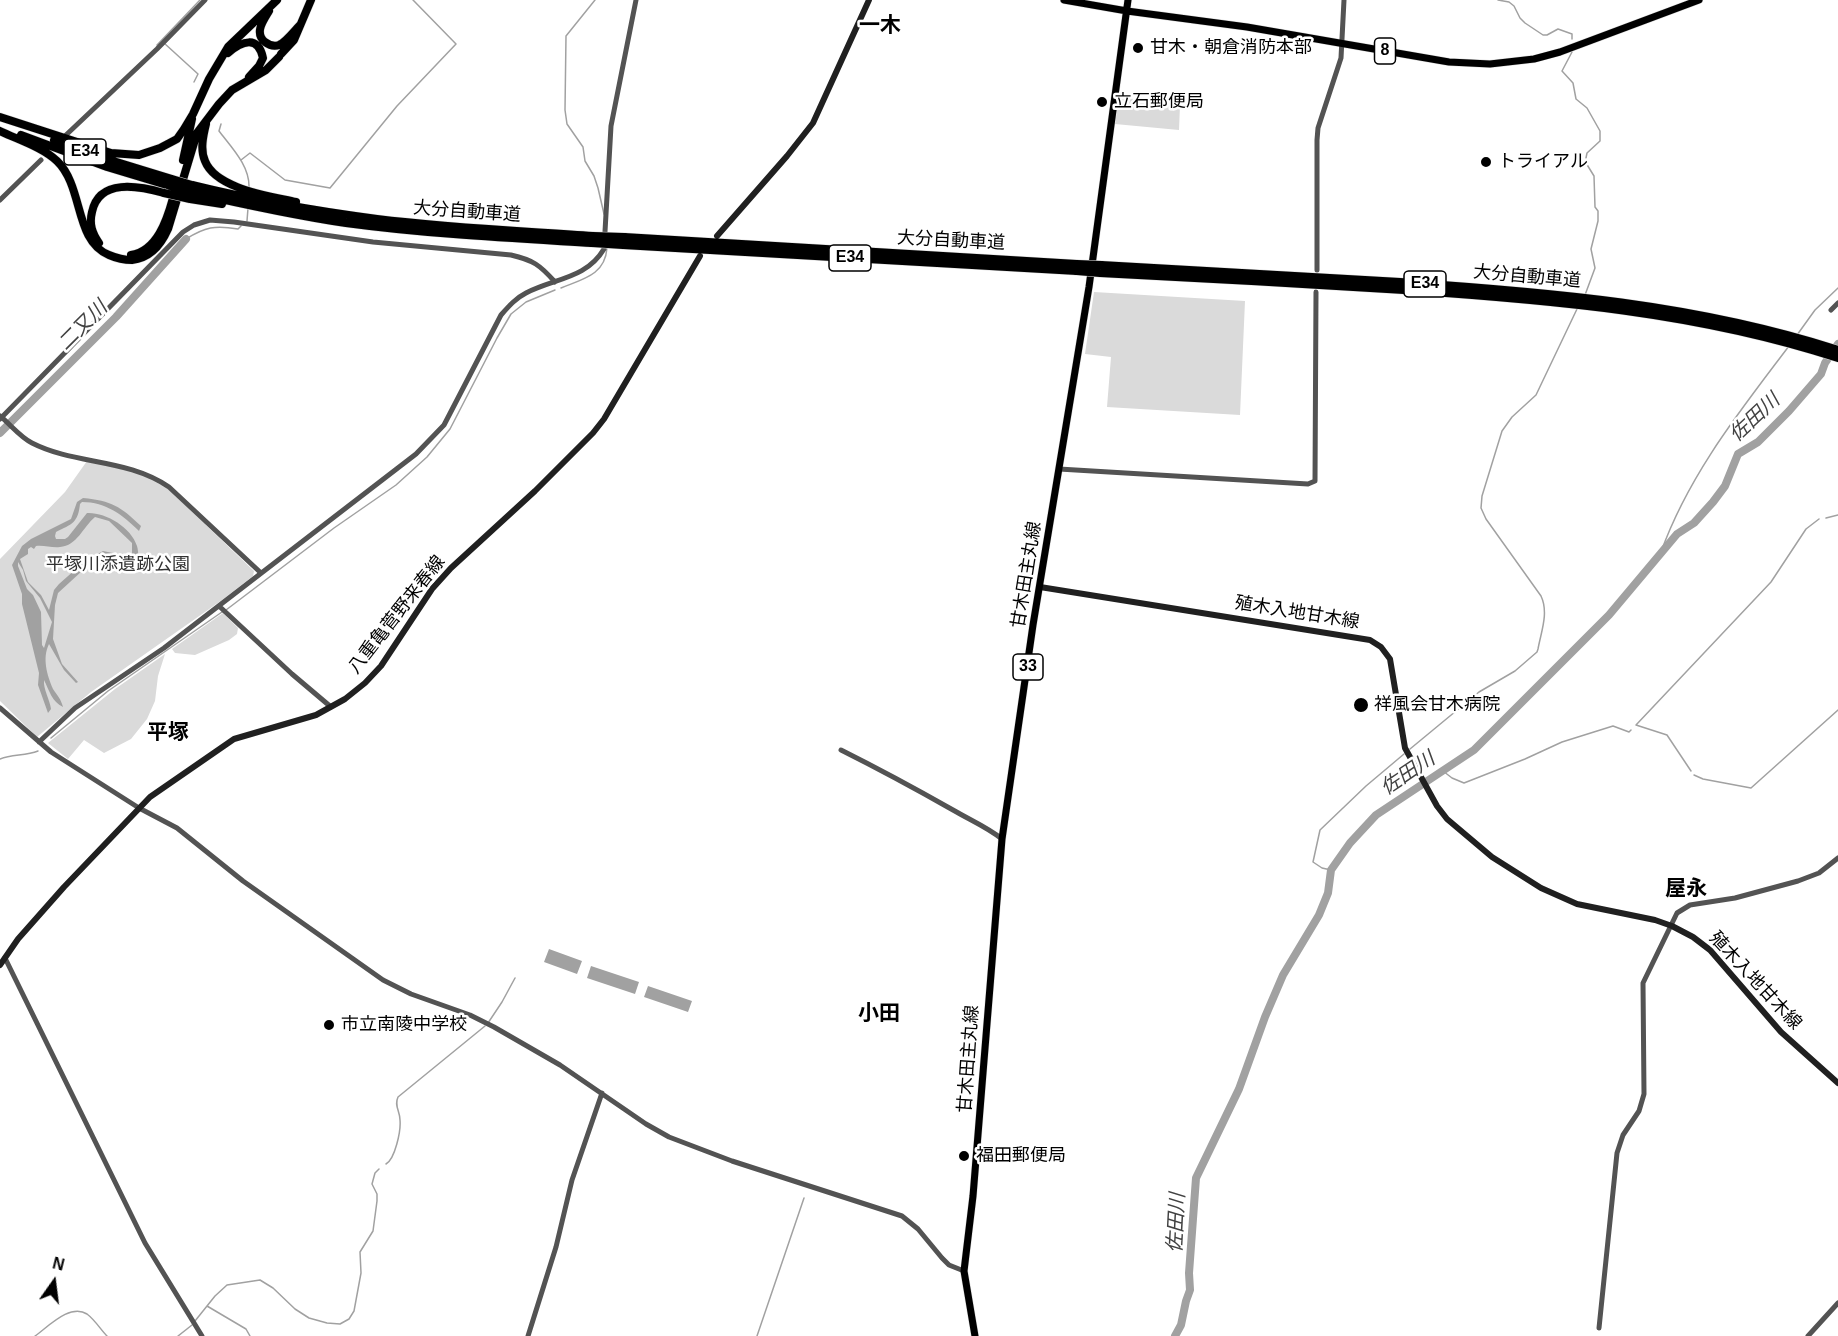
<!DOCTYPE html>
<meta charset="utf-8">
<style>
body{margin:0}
#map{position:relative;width:1838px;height:1336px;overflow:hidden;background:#fff;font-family:Arial,sans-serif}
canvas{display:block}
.north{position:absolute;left:24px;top:1252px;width:60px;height:60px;-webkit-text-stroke:4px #fff;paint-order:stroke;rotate:14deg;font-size:16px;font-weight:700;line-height:24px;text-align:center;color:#000}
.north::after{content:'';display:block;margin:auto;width:21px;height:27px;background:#000;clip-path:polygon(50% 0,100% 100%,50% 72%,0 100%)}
</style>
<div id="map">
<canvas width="1838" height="1336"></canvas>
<div class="north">N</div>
</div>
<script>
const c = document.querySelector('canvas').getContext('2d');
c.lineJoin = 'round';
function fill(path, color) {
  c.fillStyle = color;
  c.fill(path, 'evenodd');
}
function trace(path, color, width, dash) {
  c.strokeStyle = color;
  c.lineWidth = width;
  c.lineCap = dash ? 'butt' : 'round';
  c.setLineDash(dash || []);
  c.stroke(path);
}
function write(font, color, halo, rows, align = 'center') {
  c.font = font + ' Arial,"Noto Sans JP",sans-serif';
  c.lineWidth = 5;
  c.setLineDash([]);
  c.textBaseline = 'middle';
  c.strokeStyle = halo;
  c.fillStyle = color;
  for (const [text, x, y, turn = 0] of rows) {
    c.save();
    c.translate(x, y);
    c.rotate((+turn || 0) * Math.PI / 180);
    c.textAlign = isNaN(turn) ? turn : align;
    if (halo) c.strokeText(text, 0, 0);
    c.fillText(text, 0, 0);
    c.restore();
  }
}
const green = new Path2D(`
 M 1119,97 L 1180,105 L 1179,130 L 1115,124 Z
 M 1094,292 L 1245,301 L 1240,415 L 1107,407 L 1111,357 L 1085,354 Z
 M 87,461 L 139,473 L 167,488 L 254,571 L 253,576 L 222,600 L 91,692 L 37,737 L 0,701 L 0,559 L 65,492 Z
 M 223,613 L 238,628 L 237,634 L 229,640 L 195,655 L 175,653 L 172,649 Z
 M 165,654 L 158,676 L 155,701 L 147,719 L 131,739 L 104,753 L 84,740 L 68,759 L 48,743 L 115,689 Z`);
const water = new Path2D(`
 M 83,498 C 112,501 120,506 141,526 L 139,531 C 123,515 106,502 82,502 L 80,504 C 78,523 72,524 56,532 L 55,536 L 56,539 L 65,539 L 68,537 L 87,513 C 105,512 131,527 137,546 C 139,552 138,562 138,570 L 134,571 L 129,562 L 111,555 L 104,554 L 94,560 L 58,593 L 55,605 L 53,639 L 62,664 L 78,682 L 76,683 L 64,670 L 49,644 C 42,658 47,675 53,689 C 57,695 61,699 63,707 C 52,702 49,690 44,680 C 43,689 50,700 51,709 L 48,713 L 38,685 L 39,673 L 22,604 L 22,594 L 12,565 L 22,546 L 31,539 L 71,519 L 77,502 ZM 95,517 L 109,521 L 132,543 L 132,557 L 103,551 L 85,561 L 59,584 L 54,590 L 49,610 L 41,595 L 28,582 L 20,559 L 28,554 L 28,549 L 31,547 L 34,549 L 36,546 C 44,545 52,548 60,547 C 77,546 83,527 95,517 ZM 18,562 L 23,570 L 26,581 L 40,598 L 52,622 L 44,648 L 42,645 L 41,612 L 33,595 L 27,589 L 18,566 Z
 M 549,949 L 582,961 L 577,974 L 544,962 Z
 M 591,966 L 639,982 L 635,994 L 587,978 Z
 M 648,986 L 692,1001 L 688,1012 L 644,997 Z`);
const stream = new Path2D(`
 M 595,0 L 566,36 L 565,110 L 567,124 L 583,147 L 585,161 L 594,176 L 598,188 L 604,214
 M 1498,0 L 1509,2 L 1514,6 L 1520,18 L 1525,23 L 1543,35 L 1547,35 L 1558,29 L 1572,34 L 1572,39
 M 164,43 L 198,74 L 194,82
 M 157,45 L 200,0
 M 1572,52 L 1562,71 L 1573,83 L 1576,99 L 1587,108 L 1600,131 L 1600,141 L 1587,153 L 1586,158 L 1586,163 L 1594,176 L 1595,207 L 1598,211 L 1598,221 L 1591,249 L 1595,268 L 1585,295
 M 221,124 L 219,131 C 232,148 250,166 249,188
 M 241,160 L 250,153 L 285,180 L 330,188 L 397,106 L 456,44 L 413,0
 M 247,221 L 248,208
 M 186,239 C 205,227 215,225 238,229 L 241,226
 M 561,288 C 583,279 605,275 607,248
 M 1797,335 L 1815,310 L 1838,288
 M 1826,518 L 1838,515
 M 1661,552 C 1689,474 1740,411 1789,346
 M 226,610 L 334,528 L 396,485 L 427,457 L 450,429 L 497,338 L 511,314 L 526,302 L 555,290
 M 51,738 L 108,691 L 222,612
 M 1410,749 L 1479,692 L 1515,671 L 1537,652 L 1538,649 C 1541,632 1549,613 1541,596 L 1486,519 L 1481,508 L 1482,496 L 1502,431 L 1512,417 L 1536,395 L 1577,309
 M 0,759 C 12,754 25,756 38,751
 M 1443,771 L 1452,778 L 1464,783 L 1525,759 L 1562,742 L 1613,726 L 1629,732 L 1631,730
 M 1691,771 L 1667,735 L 1636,725 L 1771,582 L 1806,529 L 1819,519
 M 1694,775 L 1703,779 L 1751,788 L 1838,710
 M 1331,870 L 1322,868 L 1313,862 L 1320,830 L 1366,786 L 1404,754
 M 488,1023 L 502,1002 L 515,978
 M 386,1164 C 395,1159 401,1131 400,1120 C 400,1111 394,1106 398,1097 L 485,1026
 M 207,1306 L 246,1329 L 250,1336
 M 195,1321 L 215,1296 L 227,1285 L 260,1280 L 273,1288 L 295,1309 L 309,1318 L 327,1323 L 340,1324 L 349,1319 L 354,1311 L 361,1273 L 360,1252 L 373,1231 L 377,1201 L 377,1194 L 372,1184 L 375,1173 L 379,1169
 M 35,1336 C 48,1327 70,1303 87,1314 C 95,1320 101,1330 107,1336
 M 178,1336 L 192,1325
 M 757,1336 L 804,1198`);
const river = new Path2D(`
 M 0,433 L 116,317 L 186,239
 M 1175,1336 L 1181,1325 L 1186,1301 L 1190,1290 L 1189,1273 L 1196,1178 L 1239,1089 L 1265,1017 L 1283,975 L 1319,915 L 1328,893 L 1331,870 L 1350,843 L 1376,815 L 1474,750 L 1609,615 L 1677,534 L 1694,523 L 1713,502 L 1725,486 L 1738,454 L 1758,442 L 1789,411 L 1821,374 L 1825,363 L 1838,344`);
const tertiary = new Path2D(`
 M 66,135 L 157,49 L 205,0
 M 0,200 L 41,160
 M 1317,270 L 1317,140 L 1318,128 L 1341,58 L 1344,0
 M 1831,310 L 1838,303
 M 0,416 C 10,424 20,437 32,443 C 75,465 127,458 169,487 L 261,573
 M 0,419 L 183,232 L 194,225 L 210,220 L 234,222 L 373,242 L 511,255 C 533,260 540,265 555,282
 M 1059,469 L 1308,484 L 1315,481 L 1316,292
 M 219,606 L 292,674 L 331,707
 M 0,708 L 51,752 L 139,808 L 177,828 L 243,881 L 383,980 L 411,994 L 470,1015 L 494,1027 L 560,1065 L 646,1124 L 669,1137 L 732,1161 L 902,1216 L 918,1229 L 942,1258 L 949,1265 L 964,1271
 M 39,742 L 75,708 L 164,648 L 416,454 L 444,425 L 501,315 C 509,306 516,298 526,293 C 555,278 586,279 604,249 L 611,126 L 636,0
 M 841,750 C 879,769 916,789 953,810 C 970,820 987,827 1002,839
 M 5,958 L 145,1243 L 202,1336
 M 1599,1328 L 1617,1153 L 1623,1135 L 1639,1111 L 1644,1094 L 1643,983 L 1677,913 L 1690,905 L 1735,898 L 1798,881 L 1819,873 L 1838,858
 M 528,1336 L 556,1247 L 572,1180 L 602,1093
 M 1808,1336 L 1838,1303`);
const secondary = new Path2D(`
 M 717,236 L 787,156 L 813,123 L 869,0
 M 1040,587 L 1370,640 L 1381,647 L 1390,659 L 1405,748 L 1437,806 L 1447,819 L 1492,857 L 1541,888 L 1577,904 L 1655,920 L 1672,926 L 1693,937 L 1710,950 L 1781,1032 L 1838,1083
 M 0,965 L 18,939 L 64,887 L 150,797 L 234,739 L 316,715 L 345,699 L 365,683 L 381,666 L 432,589 L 451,568 L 535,491 L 593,433 L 604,419 L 700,256`);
const primary = new Path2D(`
 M 1064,0 L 1127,11 L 1247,27 L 1449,62 L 1490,64 L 1534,59 L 1560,52 L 1699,0
 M 975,1336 L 964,1271 L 973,1196 L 1002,839 L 1033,625 L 1089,287 L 1128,0`);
const motorway = new Path2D(`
 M 269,11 C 263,21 254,33 265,42 C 269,45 274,47 279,45 C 286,42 294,31 300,25
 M 228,53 C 242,41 258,35 263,58 L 259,66 L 249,77
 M 281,54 L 294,40 L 311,0
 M 0,117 L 111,153 L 139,155 L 160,148 L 177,139 L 184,129 L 193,114 L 209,79 L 228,47 L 277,0
 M 206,124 C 203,136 200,150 205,161 C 216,189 270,196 296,202
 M 0,131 C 19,140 42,147 57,161 C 84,187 74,241 109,255 C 116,258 124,260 132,260 C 151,258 161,245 168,229 L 197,133 L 219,104 L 232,90 L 266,70 L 279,57
 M 21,135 L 107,167 L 170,186
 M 54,140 L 110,160 L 172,179
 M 183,160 L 192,119
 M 192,185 C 253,200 315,211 377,219 C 449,228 521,231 593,236
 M 190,192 C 242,204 293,215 346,223 C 428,234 510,238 592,243
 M 190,199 L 222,204
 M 624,237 L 1077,264
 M 99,243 C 92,233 89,224 92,212 C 99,178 139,186 164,193
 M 623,245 L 1077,271
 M 131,255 C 157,251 167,220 173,198
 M 1101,265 C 1201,271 1300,276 1400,282 C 1548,292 1696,304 1838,350
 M 1100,273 C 1201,278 1303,284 1404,290 C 1551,300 1697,312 1838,358`);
const motorwayBridge = new Path2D(`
 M 172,179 L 192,185
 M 170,186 L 190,192
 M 164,193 L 190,199
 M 593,236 L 624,237
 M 592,243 L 623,245
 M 1077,264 L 1101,265
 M 1077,271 L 1100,273`);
const markers = [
 [1138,48,6,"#000"],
 [1102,102,6,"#000"],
 [1486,162,6,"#000"],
 [1361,705,8,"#000"],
 [329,1025,6,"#000"],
 [964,1156,6,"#000"]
];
const shields = [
 [1385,51,21],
 [85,152,42],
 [850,258,42],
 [1425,284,42],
 [1028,667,30]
];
const shieldNames = [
 ["8",1385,51],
 ["E34",85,152],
 ["E34",850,258],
 ["E34",1425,284],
 ["33",1028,667]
];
const poiNames = [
 ["甘木・朝倉消防本部",1150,48],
 ["立石郵便局",1114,102],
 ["トライアル",1498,162],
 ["祥風会甘木病院",1374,705],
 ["市立南陵中学校",341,1025],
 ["福田郵便局",976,1156]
];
const streetNames = [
 ["大分自動車道",467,212,4],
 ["大分自動車道",951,241,3],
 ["大分自動車道",1527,277,5],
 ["甘木田主丸線",1027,575,-81],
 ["殖木入地甘木線",1297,613,9],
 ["八重亀菅野来春線",397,615,-52],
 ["殖木入地甘木線",1755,981,47],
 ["甘木田主丸線",969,1059,-86]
];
const parkNames = [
 ["平塚川添遺跡公園",118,565]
];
const waterNames = [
 ["二又川",83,326,-45],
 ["佐田川",1755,418,-43],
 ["佐田川",1408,774,-34],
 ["佐田川",1177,1223,-87]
];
const quarterNames = [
 ["一木",880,26],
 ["平塚",168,733],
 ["屋永",1686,889],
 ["小田",879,1014]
];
fill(green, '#dadada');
fill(water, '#a1a1a1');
trace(stream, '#a1a1a1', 1.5);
trace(river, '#a1a1a1', 8);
trace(primary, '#dbdbdb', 8);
trace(motorway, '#dbdbdb', 9);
trace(tertiary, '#535353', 5);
trace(secondary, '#202020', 6);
trace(primary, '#000', 7);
trace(motorway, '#000', 8);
trace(motorwayBridge, '#dbdbdb', 9, []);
trace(motorwayBridge, '#000', 8);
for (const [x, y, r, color] of markers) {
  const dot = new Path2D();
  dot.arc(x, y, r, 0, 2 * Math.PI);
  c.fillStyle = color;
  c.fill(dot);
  trace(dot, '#fff', 2);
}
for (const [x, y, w] of shields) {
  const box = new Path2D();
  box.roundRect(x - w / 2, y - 13, w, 26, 4.5);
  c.fillStyle = '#fff';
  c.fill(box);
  trace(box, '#000', 1.5);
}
write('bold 16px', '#000', null, shieldNames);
write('18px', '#000', '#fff', poiNames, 'left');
write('18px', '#000', '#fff', streetNames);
write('18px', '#313131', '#fff', parkNames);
write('italic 20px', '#424242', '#fff', waterNames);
write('bold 21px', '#000', '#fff', quarterNames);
</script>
